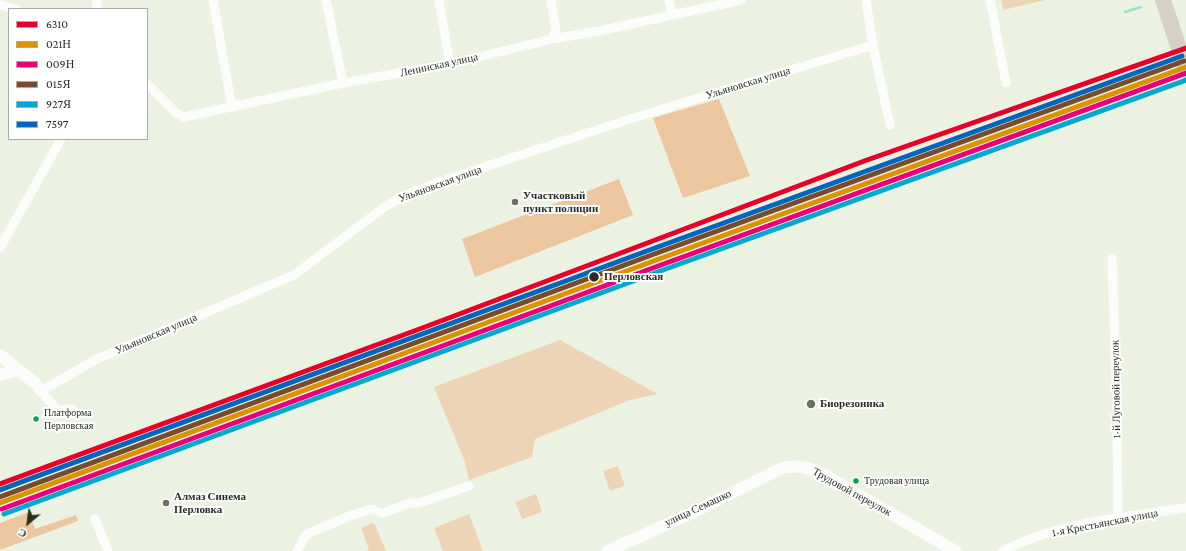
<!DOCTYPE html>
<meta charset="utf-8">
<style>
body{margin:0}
#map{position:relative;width:1186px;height:551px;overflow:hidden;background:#ecf2e1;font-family:"Crimson Pro",serif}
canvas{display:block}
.legend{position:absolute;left:8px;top:8px;width:140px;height:132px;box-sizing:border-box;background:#fff;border:1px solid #a9aba6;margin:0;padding:5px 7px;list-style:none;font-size:12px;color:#292c21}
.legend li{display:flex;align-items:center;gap:8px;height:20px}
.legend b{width:20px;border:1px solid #a9aba6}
.north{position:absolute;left:8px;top:503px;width:40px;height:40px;-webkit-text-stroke:3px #fff;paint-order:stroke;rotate:209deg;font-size:11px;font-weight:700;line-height:16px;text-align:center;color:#292c21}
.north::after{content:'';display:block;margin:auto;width:14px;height:18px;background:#292c21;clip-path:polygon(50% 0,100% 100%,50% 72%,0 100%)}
</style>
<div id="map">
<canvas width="1186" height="551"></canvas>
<ul class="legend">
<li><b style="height:5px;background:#e4002b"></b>6310</li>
<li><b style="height:5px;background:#d89405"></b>021Н</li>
<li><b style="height:5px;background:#e5007d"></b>009Н</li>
<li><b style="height:5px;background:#7a4b2a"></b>015Я</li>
<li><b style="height:5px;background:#00a9ce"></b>927Я</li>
<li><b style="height:5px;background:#0065bd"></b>7597</li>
</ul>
<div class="north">С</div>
</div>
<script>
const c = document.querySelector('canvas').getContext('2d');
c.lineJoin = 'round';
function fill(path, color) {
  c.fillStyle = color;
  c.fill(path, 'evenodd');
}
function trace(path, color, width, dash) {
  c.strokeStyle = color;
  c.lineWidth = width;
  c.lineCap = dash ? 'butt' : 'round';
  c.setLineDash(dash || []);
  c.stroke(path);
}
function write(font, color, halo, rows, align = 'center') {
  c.font = font + ' "Crimson Pro",serif';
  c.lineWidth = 4;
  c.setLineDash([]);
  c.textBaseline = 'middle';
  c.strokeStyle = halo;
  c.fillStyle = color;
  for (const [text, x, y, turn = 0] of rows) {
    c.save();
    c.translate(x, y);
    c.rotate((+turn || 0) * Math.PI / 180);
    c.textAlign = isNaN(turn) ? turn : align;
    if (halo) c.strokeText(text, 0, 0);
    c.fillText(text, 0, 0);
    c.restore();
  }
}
const green = new Path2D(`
 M 1001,0 L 1045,0 L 1003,10 Z
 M 560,340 L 658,394 L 630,400 L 535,439 L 532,457 L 469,480 L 465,462 L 434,387 Z
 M 618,466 L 625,486 L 610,491 L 603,471 Z
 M 536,494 L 542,512 L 522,519 L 515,502 Z
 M 469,514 L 483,551 L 443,551 L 434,528 Z
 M 372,523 L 375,525 L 386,551 L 367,551 L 369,549 L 361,528 Z`);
const forest = new Path2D(`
 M 719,99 L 750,176 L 683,198 L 653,118 Z
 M 619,179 L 633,215 L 475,277 L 462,239 Z
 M 29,512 L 35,529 L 76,515 L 78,521 L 0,550 L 0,523 Z`);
const stream = new Path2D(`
 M 1125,12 L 1141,7`);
const street = new Path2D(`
 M 213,0 L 232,107
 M 326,0 L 343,83
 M 439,0 L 450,64
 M 551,0 L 556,30 L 552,39
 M 669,0 L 672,15
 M 866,0 L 873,45 L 890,125
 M 990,0 L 1006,83
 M 0,5 L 16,9
 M 96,9 L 97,0
 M 147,84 L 176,113 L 184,117 L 343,83 L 450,64 L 552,39 L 599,31 L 741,0
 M 0,248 L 61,139
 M 1112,259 L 1117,413 L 1118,519
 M 72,409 L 57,410 L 41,391 L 97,359 L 294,275 L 386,206 L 406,195 L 436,183 L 630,119 L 873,45
 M 95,519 L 108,551
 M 297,551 L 304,538 L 309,533 L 352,515 L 372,509 L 381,513 L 384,513 L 410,503 L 419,503 L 469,486
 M 1003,551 C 1059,522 1125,517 1186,508`);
const secondary = new Path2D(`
 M 0,355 L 35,383 L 41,391
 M 0,375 L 19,370
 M 608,551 L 694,512 L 782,468 C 797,464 809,468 823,474 L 955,551`);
const highway = new Path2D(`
 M 1163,0 L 1186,70`);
const rail1 = new Path2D(`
 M 0,484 L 425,327 L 867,160 L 1186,48`);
const rail2 = new Path2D(`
 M 0,503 L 659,259 L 1186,67`);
const rail3 = new Path2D(`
 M 2,509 L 661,265 L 1186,73`);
const rail4 = new Path2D(`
 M 0,497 L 657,253 L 1184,61`);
const rail5 = new Path2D(`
 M 4,514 L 663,270 L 1186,80`);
const rail6 = new Path2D(`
 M 0,490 L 655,248 L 1182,56`);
const markers = [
 [515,202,4,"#6d7164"],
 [594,277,5.5,"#292c21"],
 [811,404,5,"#6d7164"],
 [36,419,3.5,"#00a651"],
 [856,481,3.5,"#00a651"],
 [166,503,4,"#6d7164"]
];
const busNames = [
 ["Платформа",44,413],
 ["Перловская",44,426],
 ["Трудовая улица",864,481]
];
const streetNames = [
 ["Ленинская улица",439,65,-12],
 ["Ульяновская улица",748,83,-17],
 ["Ульяновская улица",440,184,-20],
 ["Ульяновская улица",156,334,-23],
 ["1-й Луговой переулок",1116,389,-91],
 ["Трудовой переулок",852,492,29],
 ["улица Семашко",698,508,-25],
 ["1-я Крестьянская улица",1105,523,-11]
];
const poiNames = [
 ["Участковый",523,196],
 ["пункт полиции",523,209],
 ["Биорезоника",820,404],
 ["Алмаз Синема",174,497],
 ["Перловка",174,510]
];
const stopNames = [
 ["Перловская",604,277]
];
fill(green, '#eed4b7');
fill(forest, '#ebc69e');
trace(stream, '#8ce5d6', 2.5);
trace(street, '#fcfdfa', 9);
trace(secondary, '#fcfdfa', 12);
trace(highway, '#d5d2c5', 16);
trace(rail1, '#e4002b', 5);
trace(rail2, '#d89405', 5);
trace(rail3, '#e5007d', 5);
trace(rail4, '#7a4b2a', 5);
trace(rail5, '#00a9ce', 5);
trace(rail6, '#0065bd', 5);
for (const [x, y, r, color] of markers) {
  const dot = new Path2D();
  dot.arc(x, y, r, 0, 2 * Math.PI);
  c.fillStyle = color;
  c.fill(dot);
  trace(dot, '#fff', 1.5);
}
write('10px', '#292c21', '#fff', busNames, 'left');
write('11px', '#292c21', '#fff', streetNames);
write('bold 11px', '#292c21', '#fff', poiNames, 'left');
write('bold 11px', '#292c21', '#fff', stopNames, 'left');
</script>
